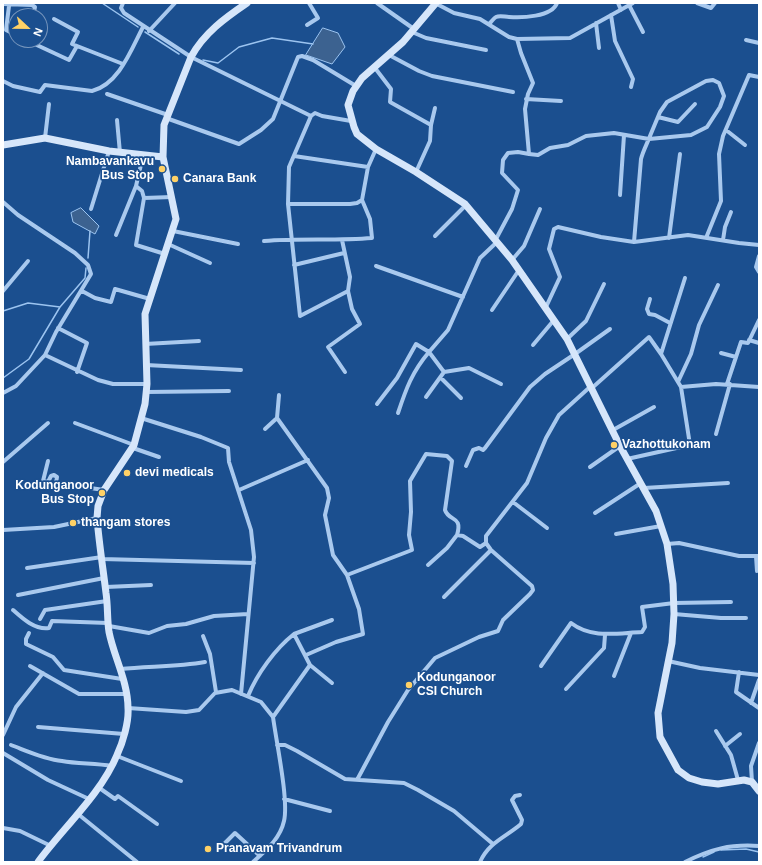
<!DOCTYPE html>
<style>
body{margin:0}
#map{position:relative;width:762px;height:865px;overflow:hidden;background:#1b4f8f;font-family:Arial,sans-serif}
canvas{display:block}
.frame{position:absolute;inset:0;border:4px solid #fff;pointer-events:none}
.north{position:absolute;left:8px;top:8px;width:40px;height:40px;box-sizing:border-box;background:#1b4f8f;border:1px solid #7695bc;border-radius:50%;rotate:112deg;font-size:11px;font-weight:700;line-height:16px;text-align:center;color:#fff}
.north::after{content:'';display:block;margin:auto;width:14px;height:18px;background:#ffd166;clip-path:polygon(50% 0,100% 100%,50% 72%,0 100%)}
</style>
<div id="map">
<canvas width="762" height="865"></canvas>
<div class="frame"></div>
<div class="north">N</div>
</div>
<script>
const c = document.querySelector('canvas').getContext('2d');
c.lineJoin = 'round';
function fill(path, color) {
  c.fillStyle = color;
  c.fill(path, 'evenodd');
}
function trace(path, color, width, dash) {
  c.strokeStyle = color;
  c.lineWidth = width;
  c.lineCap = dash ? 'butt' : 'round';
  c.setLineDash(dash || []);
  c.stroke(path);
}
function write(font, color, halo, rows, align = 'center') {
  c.font = font + ' Arial,sans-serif';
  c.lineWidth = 3.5;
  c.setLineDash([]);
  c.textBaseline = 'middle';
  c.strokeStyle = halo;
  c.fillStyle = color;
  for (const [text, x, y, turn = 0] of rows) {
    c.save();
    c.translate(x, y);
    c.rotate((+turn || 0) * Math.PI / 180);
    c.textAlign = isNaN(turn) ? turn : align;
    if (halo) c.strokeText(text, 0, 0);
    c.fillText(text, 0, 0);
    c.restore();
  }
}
const water = new Path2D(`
 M 323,28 L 338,33 L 345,47 L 332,64 L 306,55 Z
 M 81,208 L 99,226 L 95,234 L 73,222 L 71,213 Z`);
const stream = new Path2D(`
 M 102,3 L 138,27
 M 145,32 L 179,54
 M 203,60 L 218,63 L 239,47 L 272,38 L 313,44
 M 88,258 L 90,231
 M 3,311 L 28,303 L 60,307
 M 3,378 L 29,359 L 60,307 L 85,278 L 86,268
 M 721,850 L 746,849 L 759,852
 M 703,857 L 714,852
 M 692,862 L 693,862`);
const street = new Path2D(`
 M 123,3 L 121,8 L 124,13 L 191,57 L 311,116 L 315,113 L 322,116 L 351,121
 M 377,3 L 414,29
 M 435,3 L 454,13 L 480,19 L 509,37 L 517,39 L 521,53 L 533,83 L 528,94 L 525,109 L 529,154 L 538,155 L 550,148 L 568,145 L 586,136 L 614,133 L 649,139 L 691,135 L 707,127 L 720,107 L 724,96 L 719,83 L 713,80 L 706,81 L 667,102 L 660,112 L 650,136 C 647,144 643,151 641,159 L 634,242
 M 618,3 L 621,10
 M 697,3 L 711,8 L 715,3
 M 3,4 L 32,5 L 35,7 L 33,16
 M 629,5 L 643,32
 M 9,6 L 6,30 L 16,35
 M 611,15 L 615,41 L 633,79 L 631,87
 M 54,19 L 78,32 L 72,44 L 123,64
 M 490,23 C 492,21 494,18 496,17 C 500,15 505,17 509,17 C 521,18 552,17 557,3
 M 596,23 L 599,48
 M 307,25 L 318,18 L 309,3
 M 149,31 L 175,3
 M 412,32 L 426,38 L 486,50
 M 517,39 L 570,38 L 633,3
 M 26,40 L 69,60 L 77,46
 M 746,40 L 759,43
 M 389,55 L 419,71 L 432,76 L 513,92
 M 375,68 L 391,89 L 390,102 L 431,125 L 430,141 L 416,172
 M 3,81 L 13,86 L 40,92 L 45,85 L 92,91 C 119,84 131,50 143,27
 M 107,94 L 168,115
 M 526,99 L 561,101
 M 311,116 L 289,167 L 288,204 L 300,316 L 348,291
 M 658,117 L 678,122 L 695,104
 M 166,118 L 239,144 L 261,130 L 273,119 L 298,57 L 302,56 L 313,60 L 356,86
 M 117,120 L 120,153
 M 431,125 L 435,108
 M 726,130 L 745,145
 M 45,138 L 49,104
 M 143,156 L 136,186 L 142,191 L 144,198 L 136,245 L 165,254
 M 294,156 L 368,167
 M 620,195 L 624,135
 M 144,198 L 172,197
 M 3,202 L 18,215 L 75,253 L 88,265 L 91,274 L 56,332 L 45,355 L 16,386 L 3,393
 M 288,204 L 350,204 L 357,203 L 362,200
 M 91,209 L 109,151
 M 173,231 L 238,244
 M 116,235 L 136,186
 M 435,236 L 466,205
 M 669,238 L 680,154
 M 706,238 L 721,201 L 719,154 L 723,136 L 749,75 L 759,77
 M 496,239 L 512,209 L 518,190 L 502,173 L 503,160 L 508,153 L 518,152 L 529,154
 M 342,240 L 350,277 L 348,291 L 352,309 L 360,324 L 328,347 L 345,372
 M 723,240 L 725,227 L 731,212
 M 264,241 C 300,238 336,241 372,238 L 370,219 L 362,200 L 368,167 L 376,149
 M 168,244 L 210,263
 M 759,256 L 756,267 L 759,272
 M 512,260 L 524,246 L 540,209
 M 294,265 L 344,253
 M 376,266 L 463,297
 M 3,291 L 28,261
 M 82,291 L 95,298 L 111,302 L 115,289 L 150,299
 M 650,299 L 647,309 L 649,314 L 655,315 L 670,323
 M 546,307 L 560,277 L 549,249 L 554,229 L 558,227 L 601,237 L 634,242 L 688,235 L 739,243 L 759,245
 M 492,310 L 519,270
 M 58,328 L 87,343 L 77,372
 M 567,339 L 586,321 L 604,284
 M 749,340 L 759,343
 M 145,344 L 199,341
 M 533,345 L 554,320
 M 721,353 L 736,357
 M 575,354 L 610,329
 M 45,355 L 98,380 L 113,384 L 147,384
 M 146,365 L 241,370
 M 444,372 L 469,368 L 501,384
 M 441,378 L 461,398
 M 678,382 L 691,354 L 699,325 L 718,285
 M 727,384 L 741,342 L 748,343 L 759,320
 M 681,387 L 661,354 L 685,278
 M 592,388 L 649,337 L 661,354
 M 146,392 L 229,391
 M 279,395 L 277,418 L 327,488 L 329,498 L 325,515 L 333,555 L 347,575 L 412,550 L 409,535 L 411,512 L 410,481 L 426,454 L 447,456 L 452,461 L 445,510 C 449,522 463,515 457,535
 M 377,404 L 397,378 L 416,344 L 429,352 L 448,330 L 480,258 L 497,242
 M 398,413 C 406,389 412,372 429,352 L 444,372 L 426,397
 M 141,418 L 201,437 L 228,448 L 229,462 L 251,530 L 254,557 L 241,694
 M 75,423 L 134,445
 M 265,429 L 277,418
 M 613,430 L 654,407
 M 716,434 L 730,384
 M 133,448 L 159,457
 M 627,459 L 690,445 L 681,387 L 716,384 L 759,387
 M 48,461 L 43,481 L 48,482 L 51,476 L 54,475 L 57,477 L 56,483 L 104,490
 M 3,462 L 48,423
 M 466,466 L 473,450 L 479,448 L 483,450 L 485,448 L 530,387 L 545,374 L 575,354
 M 590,467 L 620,446
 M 644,488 L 728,483
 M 239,490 L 308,460
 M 513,502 L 547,528
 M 595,513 L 641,483
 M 3,530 L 54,527 L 97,518
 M 616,534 L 661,526
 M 667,544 L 679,543 L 739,556 L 759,556
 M 756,556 L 757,571
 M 102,559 L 254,563
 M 428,565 L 447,548 L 457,535 L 463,536 L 480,547 L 486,543
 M 27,568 L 102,557
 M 106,587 L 151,585
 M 18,595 L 104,578
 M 444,597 L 491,550
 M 13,610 C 23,619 35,630 49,628 L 52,621 L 108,623
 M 674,614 L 721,618 L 746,618
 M 40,619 L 45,610 L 107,601
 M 109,626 L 149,633 L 167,626 L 186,624 L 214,616 L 248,614
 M 29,633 L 26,639 L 26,644 L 53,657 L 64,670 L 122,679
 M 203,636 L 210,654 L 216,692
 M 306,655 L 336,642 L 363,634 L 359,609 L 347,575
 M 668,661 L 700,668 L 759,675
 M 30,666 L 79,694 L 126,694
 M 541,666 L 571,623 C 592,639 617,633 642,632 L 645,627 L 642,607 L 674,603 L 731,602
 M 120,669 C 149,666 177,667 205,662
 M 739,672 L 736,692 L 759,708
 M 614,676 L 631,633
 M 332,683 L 310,665 L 294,634 L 332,620
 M 566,689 L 604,648 L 605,635
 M 248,696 C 257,674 275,649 294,634
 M 751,703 L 759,680
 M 128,708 L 186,712 L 199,710 L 215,693 L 232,690 L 261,702 L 273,717 L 310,665
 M 38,727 L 124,734
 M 716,731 L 731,755 L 738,780
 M 3,735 L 16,707 L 43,673
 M 11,745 C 27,751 44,759 62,761 C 78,764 95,763 112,766
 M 277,745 L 285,745 L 297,751 L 345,779 L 404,783 L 418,790 L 454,811 L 493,844
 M 725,746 L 740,734
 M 3,753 L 48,780 L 89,799
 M 117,756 L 181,781
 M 357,780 L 388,722 L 408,690 L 435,658 L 479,637 L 498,631 L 503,620 L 530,594 L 533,590 L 532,586 L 491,550 L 486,543 L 486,536 L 527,483 L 546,438 L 559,415 L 591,386
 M 752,782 L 751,766 L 759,743
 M 98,787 L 115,799 L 118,796 L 157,824
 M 284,799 L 330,811
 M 78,814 L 137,862
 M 3,828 L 20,831 L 51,846
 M 222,846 L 235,833 L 260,856
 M 253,862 C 266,850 280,839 284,821 C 289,801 276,740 273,717
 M 480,862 C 489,842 506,837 521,824 L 522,820 L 512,800 L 515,796 L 520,795
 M 685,862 C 711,849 730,844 759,846`);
const secondary = new Path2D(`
 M 436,3 L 403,42 L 362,78 L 353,91 L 348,105 L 354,127 L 357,134 L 376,149 L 416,172 L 465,204 L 512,260 L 567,339 L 620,446 L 656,511 L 667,544 L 673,584 L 674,614 L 672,643 L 658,713 L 660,737 L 678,770 L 689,778 L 702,782 L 718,784 L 744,780 L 752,782 L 759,791
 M 3,145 L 45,138 L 109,151 L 163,157 L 164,125 L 191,57 C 204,33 225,18 247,3
 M 38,862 C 63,828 101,794 117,755 C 123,742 129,722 128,708 C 128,682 114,657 109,632 C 107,619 108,606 106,593 C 103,568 99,543 97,518 L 98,506 L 104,490 L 134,445 L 145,404 L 147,384 L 145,314 L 176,219 L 163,157`);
const markers = [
 [162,169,4,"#ffd166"],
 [175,179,4,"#ffd166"],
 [614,445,4,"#ffd166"],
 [127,473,4,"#ffd166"],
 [102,493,4,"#ffd166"],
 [73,523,4,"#ffd166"],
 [409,685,4,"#ffd166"],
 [208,849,4,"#ffd166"]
];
const poiNames = [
 ["Nambavankavu",154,162,"right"],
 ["Bus Stop",154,176,"right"],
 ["Canara Bank",183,179],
 ["Vazhottukonam",622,445],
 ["devi medicals",135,473],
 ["Kodunganoor",94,486,"right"],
 ["Bus Stop",94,500,"right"],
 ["thangam stores",81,523],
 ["Kodunganoor",417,678],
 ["CSI Church",417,692],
 ["Pranavam Trivandrum",216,849]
];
fill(water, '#3c6290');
trace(water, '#9cc4f0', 1);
trace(stream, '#9cc4f0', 1.5);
trace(street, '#a9c9ee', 4);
trace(secondary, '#d6e6fa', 7);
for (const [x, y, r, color] of markers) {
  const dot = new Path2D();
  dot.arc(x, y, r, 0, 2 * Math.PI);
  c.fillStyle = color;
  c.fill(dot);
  trace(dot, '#1b4f8f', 1.5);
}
write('bold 12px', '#fff', '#1b4f8f', poiNames, 'left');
</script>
